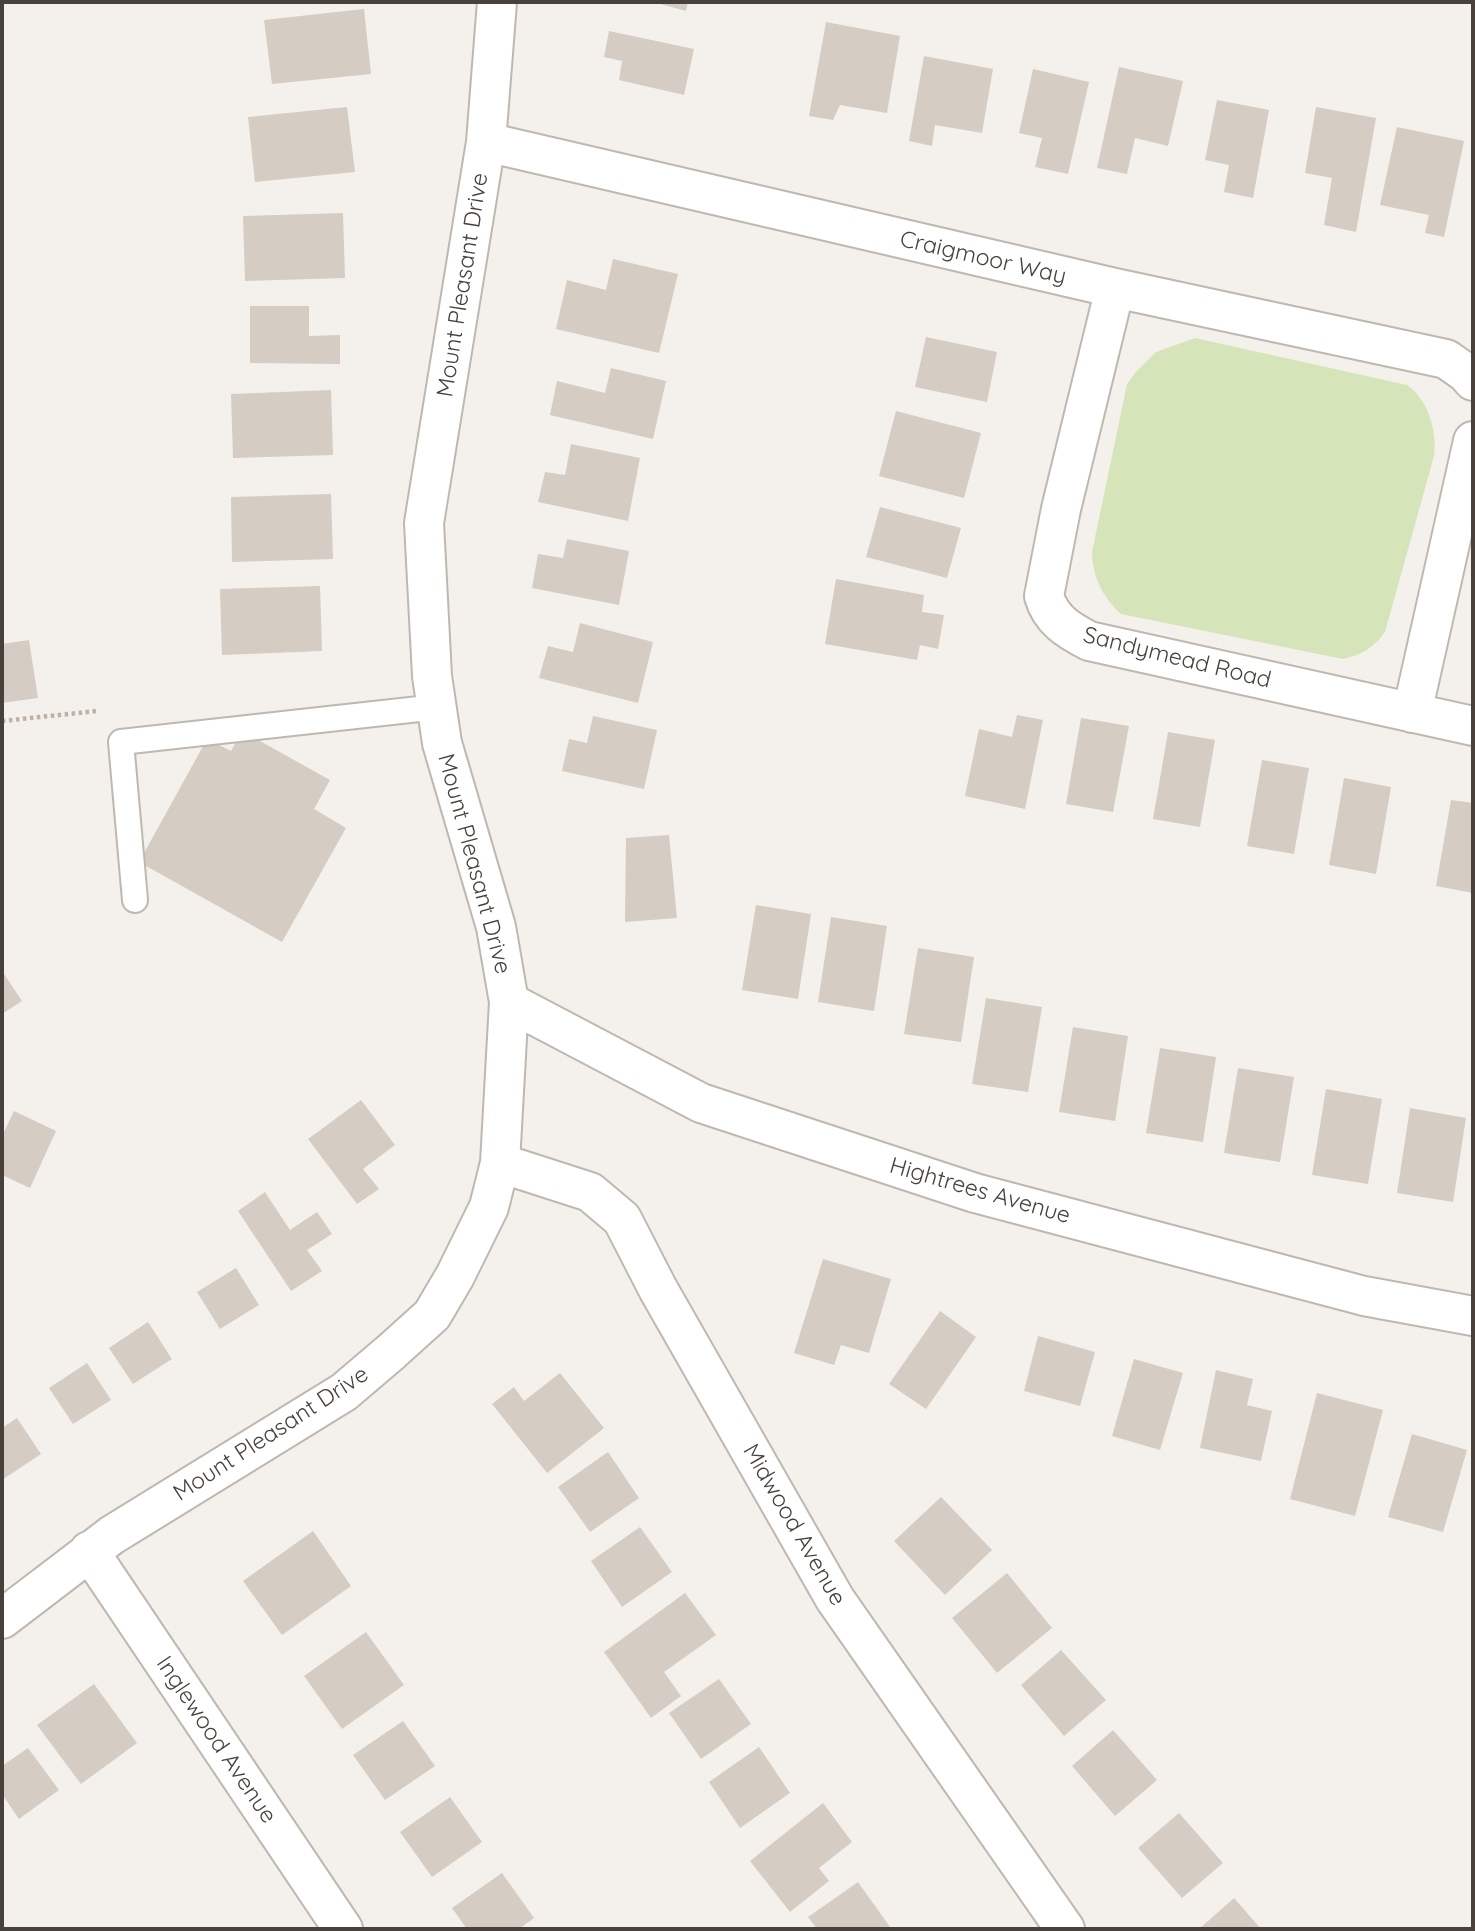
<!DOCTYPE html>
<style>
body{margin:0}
#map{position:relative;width:1475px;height:1931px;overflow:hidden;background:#f4f1ec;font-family:Quicksand,sans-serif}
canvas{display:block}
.frame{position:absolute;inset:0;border:4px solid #48413b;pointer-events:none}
</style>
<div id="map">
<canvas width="1475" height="1931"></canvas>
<div class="frame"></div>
</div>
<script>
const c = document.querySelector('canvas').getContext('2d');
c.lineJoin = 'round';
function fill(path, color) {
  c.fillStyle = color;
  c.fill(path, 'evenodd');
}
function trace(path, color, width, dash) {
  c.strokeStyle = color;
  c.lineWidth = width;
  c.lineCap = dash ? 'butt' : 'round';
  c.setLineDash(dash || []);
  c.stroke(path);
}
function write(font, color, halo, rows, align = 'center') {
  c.font = font + ' Quicksand,sans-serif';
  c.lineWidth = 6;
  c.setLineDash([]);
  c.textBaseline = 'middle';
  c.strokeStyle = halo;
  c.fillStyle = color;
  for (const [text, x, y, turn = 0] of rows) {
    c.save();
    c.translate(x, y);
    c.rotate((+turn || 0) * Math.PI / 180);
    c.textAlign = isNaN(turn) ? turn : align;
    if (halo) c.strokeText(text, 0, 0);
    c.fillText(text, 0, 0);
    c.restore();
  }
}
const green = new Path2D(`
 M 1195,338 L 1407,385 C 1428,399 1437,431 1434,456 L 1385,632 C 1375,647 1361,655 1343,659 L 1121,614 C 1103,598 1092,576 1092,552 L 1127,384 L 1136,372 L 1156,352 Z`);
const building = new Path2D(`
 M 653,2 L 688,2 L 686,11 Z
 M 364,9 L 371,74 L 272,84 L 264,20 Z
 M 826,22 L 900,36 L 887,113 L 840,105 L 833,120 L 809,116 Z
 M 609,31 L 694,49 L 684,95 L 619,80 L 622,61 L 604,57 Z
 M 924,56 L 993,69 L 982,133 L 935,125 L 932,146 L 909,141 Z
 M 1119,67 L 1183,81 L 1168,146 L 1135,138 L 1127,174 L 1097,168 Z
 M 1033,69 L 1089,82 L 1068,174 L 1035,167 L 1042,138 L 1019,133 Z
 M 1217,100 L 1269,110 L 1253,198 L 1224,192 L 1229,165 L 1205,160 Z
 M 347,107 L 355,172 L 255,182 L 248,117 Z
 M 1316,107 L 1376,118 L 1356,232 L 1324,225 L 1332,178 L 1305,173 Z
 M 1397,127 L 1464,141 L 1444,237 L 1425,233 L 1429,215 L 1380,205 Z
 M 343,213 L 345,278 L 245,281 L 243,216 Z
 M 613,259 L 678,274 L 659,353 L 556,329 L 567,280 L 606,290 Z
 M 250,306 L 309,306 L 309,336 L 340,335 L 340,364 L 250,363 Z
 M 926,337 L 997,352 L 987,402 L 915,387 Z
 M 611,368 L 666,381 L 653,439 L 550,415 L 557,381 L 605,393 Z
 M 331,390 L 333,455 L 233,458 L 231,394 Z
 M 896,411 L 981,433 L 964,498 L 879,476 Z
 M 571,444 L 640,458 L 628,521 L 538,502 L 545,472 L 565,475 Z
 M 331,494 L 333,559 L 232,562 L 231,497 Z
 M 880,507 L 961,528 L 947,578 L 866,557 Z
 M 567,539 L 629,551 L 619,605 L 532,588 L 538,554 L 563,558 Z
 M 836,579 L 924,595 L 922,612 L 944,615 L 938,649 L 920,645 L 917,660 L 825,644 Z
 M 320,586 L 322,651 L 222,655 L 220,589 Z
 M 580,623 L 653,642 L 638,703 L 539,678 L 548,646 L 573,652 Z
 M 29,640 L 38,698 L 2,703 L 2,644 Z
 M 1017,715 L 1043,720 L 1025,809 L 965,796 L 979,729 L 1012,737 Z
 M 593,716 L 657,730 L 644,789 L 562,771 L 569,739 L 587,743 Z
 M 1081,718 L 1129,726 L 1113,812 L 1066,804 Z
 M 242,731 L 330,780 L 314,809 L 346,828 L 282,942 L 139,862 L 207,739 L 231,751 Z
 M 1168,732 L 1215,740 L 1200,827 L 1153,819 Z
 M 1262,760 L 1309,768 L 1294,854 L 1247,846 Z
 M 1344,778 L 1391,787 L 1376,874 L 1329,865 Z
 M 1451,800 L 1473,803 L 1473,893 L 1436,886 Z
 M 669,835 L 677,918 L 625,922 L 626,838 Z
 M 756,905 L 811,914 L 798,999 L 742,990 Z
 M 831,917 L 887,926 L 874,1011 L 818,1002 Z
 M 918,948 L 974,957 L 961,1042 L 904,1034 Z
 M 2,971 L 22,1001 L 2,1014 Z
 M 986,998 L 1042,1007 L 1028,1092 L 972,1084 Z
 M 1073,1027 L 1128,1036 L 1115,1121 L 1059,1112 Z
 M 1160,1048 L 1216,1057 L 1203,1142 L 1146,1133 Z
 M 1238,1068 L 1294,1077 L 1280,1162 L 1224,1153 Z
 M 1326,1089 L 1382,1099 L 1368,1184 L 1312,1175 Z
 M 361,1100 L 395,1145 L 363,1169 L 379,1189 L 357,1204 L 308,1139 Z
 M 1410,1108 L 1466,1118 L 1453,1202 L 1397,1193 Z
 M 14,1111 L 56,1131 L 30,1188 L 2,1175 L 2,1136 Z
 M 265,1192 L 290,1230 L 317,1212 L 332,1234 L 307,1250 L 322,1271 L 291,1291 L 238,1211 Z
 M 823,1259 L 891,1279 L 869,1353 L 841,1345 L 834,1365 L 794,1353 Z
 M 236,1268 L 259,1305 L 220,1329 L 197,1292 Z
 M 940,1311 L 976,1337 L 926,1409 L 889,1384 Z
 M 148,1322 L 172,1359 L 133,1384 L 109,1348 Z
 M 1038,1336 L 1095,1352 L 1080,1406 L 1024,1391 Z
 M 1134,1359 L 1183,1373 L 1160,1450 L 1112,1436 Z
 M 87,1363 L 111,1400 L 73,1424 L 49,1388 Z
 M 1216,1370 L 1253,1379 L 1247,1405 L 1272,1411 L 1261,1461 L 1200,1448 Z
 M 560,1373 L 604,1428 L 547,1473 L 492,1404 L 514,1387 L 524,1401 Z
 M 1317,1393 L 1383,1410 L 1355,1516 L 1290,1499 Z
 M 17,1418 L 41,1454 L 2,1480 L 2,1428 Z
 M 1412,1434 L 1467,1450 L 1443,1532 L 1388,1517 Z
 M 608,1452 L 639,1498 L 590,1532 L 558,1487 Z
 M 941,1497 L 992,1550 L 945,1595 L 894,1541 Z
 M 640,1527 L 672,1572 L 622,1607 L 591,1561 Z
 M 313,1531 L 351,1586 L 282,1635 L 243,1581 Z
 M 1007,1573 L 1052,1628 L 997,1673 L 952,1618 Z
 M 685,1593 L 716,1635 L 664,1672 L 681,1696 L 651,1718 L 604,1652 Z
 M 366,1632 L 404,1685 L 342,1729 L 304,1676 Z
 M 1061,1650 L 1106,1700 L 1064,1736 L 1021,1685 Z
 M 719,1679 L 751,1724 L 701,1759 L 669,1713 Z
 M 94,1684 L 137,1743 L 81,1784 L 37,1725 Z
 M 403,1721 L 435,1766 L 385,1800 L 353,1755 Z
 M 1113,1730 L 1157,1780 L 1115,1816 L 1072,1766 Z
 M 759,1747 L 790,1793 L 740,1828 L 709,1782 Z
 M 28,1748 L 59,1790 L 19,1819 L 2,1794 L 2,1766 Z
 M 450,1797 L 482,1842 L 432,1877 L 400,1832 Z
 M 823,1803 L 852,1842 L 819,1868 L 829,1881 L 790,1912 L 750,1861 Z
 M 1179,1813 L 1223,1863 L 1182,1898 L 1138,1848 Z
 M 502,1873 L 534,1918 L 519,1929 L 467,1929 L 452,1908 Z
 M 858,1882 L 890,1927 L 888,1929 L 817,1929 L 808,1917 Z
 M 1234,1898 L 1261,1929 L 1199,1929 Z`);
const path = new Path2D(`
 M 2,721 L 97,711`);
const service = new Path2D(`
 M 135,900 L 121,742 L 437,707`);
const minor = new Path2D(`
 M 486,142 L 1115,288 L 1446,359 L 1466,373 L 1473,381
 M 1115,288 L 1061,509 L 1044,596 C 1051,620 1068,630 1089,641 L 1473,726
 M 1412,713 L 1473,441
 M 509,1002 L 701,1103 L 975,1193 L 1364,1296 L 1473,1316
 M 500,1163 L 590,1192 L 622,1219 L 658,1289 L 835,1599 L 1065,1929
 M 89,1551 L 343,1929
 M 2,1619 L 112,1535 L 344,1392 L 391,1352 L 432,1315 L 455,1276 L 489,1207 L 500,1163 L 509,1002 L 496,927 L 442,743 L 432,676 L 424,523 L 486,142 L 497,2`);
const streetNames = [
 ["Craigmoor Way",983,258,13],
 ["Mount Pleasant Drive",463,285,-81],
 ["Sandymead Road",1177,658,14],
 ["Mount Pleasant Drive",474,864,75],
 ["Hightrees Avenue",980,1191,16],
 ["Mount Pleasant Drive",271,1434,-33],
 ["Midwood Avenue",794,1525,60],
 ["Inglewood Avenue",216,1740,56]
];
fill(green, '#d6e4ba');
fill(building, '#d5ccc3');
trace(service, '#bfb8b0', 28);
trace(minor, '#bfb8b0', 42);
trace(path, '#bfb1a3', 4.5, [3.5, 3.5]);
trace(service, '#fff', 24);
trace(minor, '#fff', 38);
write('23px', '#48413b', '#fff', streetNames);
</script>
